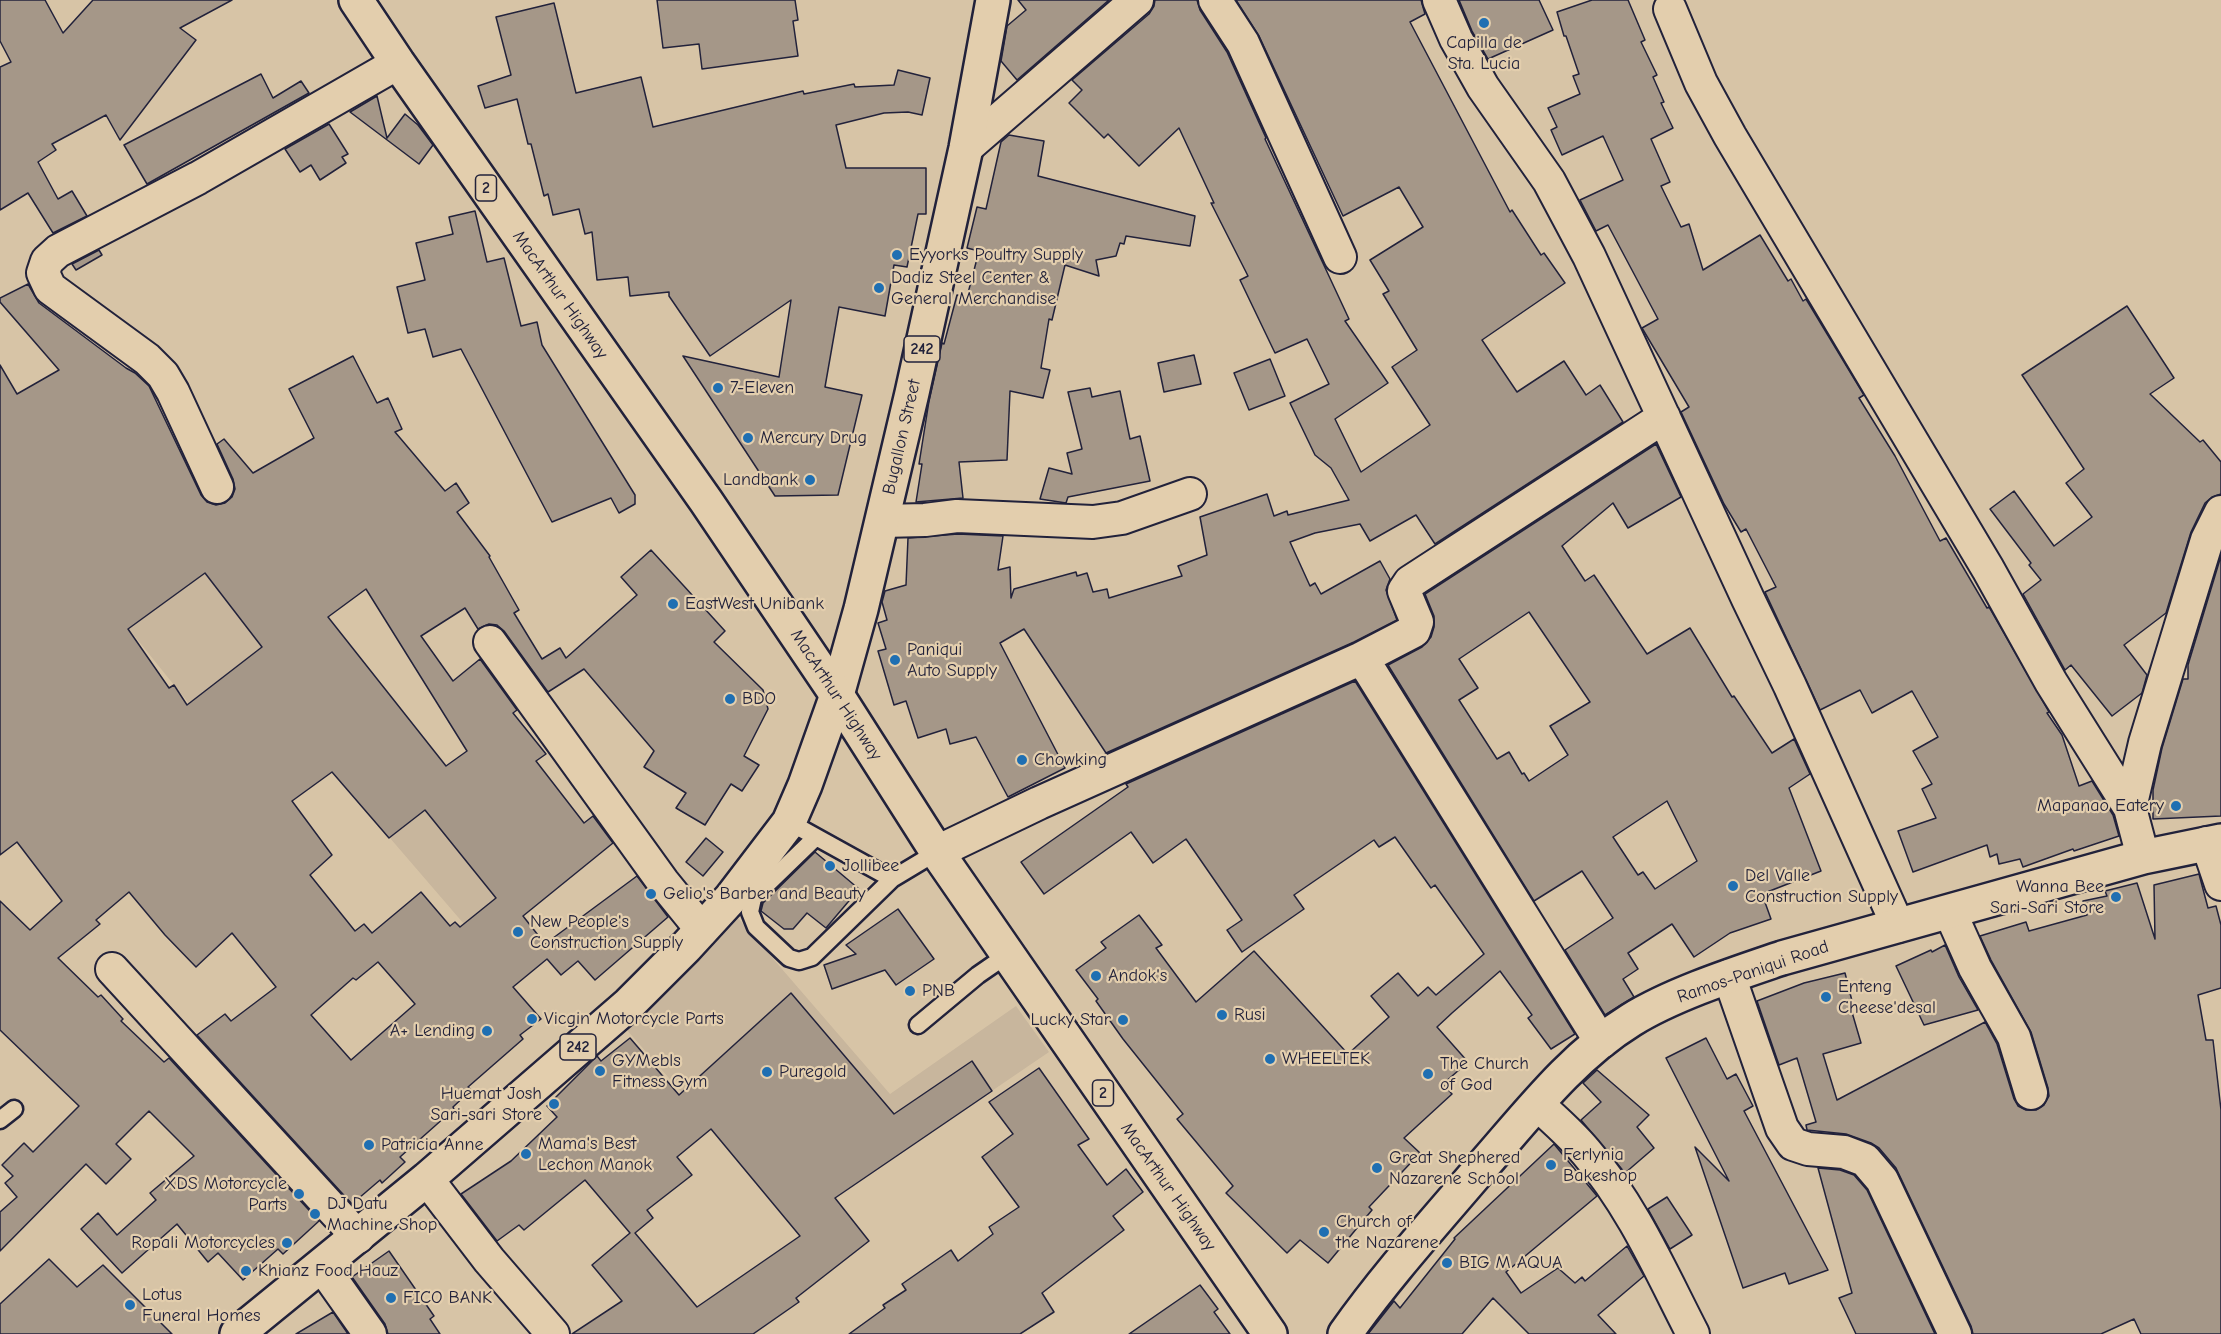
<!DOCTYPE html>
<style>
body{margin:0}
canvas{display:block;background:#d7c4a6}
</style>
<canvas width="2221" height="1334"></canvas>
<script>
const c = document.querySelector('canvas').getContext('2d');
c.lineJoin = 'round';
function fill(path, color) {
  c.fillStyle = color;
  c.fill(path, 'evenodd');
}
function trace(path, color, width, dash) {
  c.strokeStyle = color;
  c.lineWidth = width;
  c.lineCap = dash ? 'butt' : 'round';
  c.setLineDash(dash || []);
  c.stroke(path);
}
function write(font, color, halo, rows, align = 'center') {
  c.font = font + ' "Comic Neue",sans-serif';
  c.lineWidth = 4.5;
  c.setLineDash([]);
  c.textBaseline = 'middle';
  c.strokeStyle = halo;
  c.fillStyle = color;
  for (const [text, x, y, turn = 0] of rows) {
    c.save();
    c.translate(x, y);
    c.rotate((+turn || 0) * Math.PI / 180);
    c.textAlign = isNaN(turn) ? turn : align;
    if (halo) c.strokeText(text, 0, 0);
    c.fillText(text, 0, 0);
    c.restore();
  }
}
const built = new Path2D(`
 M 109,431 L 527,873 L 464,924 L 315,751 L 258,789 L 128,628 Z
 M 737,917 L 890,1094 L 1016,1006 L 1049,1052 L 792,1227 L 682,1093 L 619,1021 Z`);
const building = new Path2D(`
 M 0,0 L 45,0 L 63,33 L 93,0 L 232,0 L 180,28 L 196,40 L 120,140 L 106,115 L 52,144 L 56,150 L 38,162 L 58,199 L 72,191 L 87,216 L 53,233 L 28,193 L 0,210 L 0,67 L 11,62 L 0,41 Z
 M 657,0 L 795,0 L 798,20 L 793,21 L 798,56 L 702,69 L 699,44 L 663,48 Z
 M 1018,0 L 1109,0 L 1017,80 L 1001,61 L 1007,26 L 1026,10 Z
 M 1155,0 L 1197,0 L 1200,10 L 1227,52 L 1266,138 L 1265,139 L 1349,319 L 1345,321 L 1388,383 L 1335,419 L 1361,472 L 1430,425 L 1392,367 L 1417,350 L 1383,294 L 1389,291 L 1370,260 L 1423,227 L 1399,187 L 1343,216 L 1259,36 L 1236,0 L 1421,0 L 1425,14 L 1410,22 L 1510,212 L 1512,210 L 1541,255 L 1544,253 L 1565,283 L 1482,340 L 1517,392 L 1564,361 L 1586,395 L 1600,385 L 1623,422 L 1435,544 L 1416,515 L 1370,541 L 1360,524 L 1315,533 L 1290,542 L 1310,586 L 1315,583 L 1321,594 L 1380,561 L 1390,579 L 1386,590 L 1397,620 L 1354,642 L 1106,753 L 1024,629 L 1000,643 L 1065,768 L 1008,797 L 976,737 L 950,744 L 946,729 L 918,738 L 906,701 L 894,705 L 878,651 L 886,649 L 878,623 L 887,620 L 882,602 L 885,591 L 906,585 L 908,538 L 958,534 L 1003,536 L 998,570 L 1010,567 L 1011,598 L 1014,589 L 1076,572 L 1077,576 L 1087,573 L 1093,592 L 1107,589 L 1109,598 L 1182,576 L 1178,566 L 1207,555 L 1200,517 L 1267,494 L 1274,516 L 1287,511 L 1288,515 L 1349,500 L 1331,468 L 1315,455 L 1290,403 L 1329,384 L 1307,339 L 1275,353 L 1240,280 L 1248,276 L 1211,203 L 1214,203 L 1179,128 L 1139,166 L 1108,134 L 1104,138 L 1069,103 L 1082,90 L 1072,80 L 1149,14 L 1154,6 Z
 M 1459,0 L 1539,0 L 1553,30 L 1488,59 L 1472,31 Z
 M 1592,0 L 1628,0 L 1645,40 L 1641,42 L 1657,75 L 1653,77 L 1664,102 L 1661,103 L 1673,128 L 1651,139 L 1670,182 L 1661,186 L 1681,227 L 1689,224 L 1703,270 L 1760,235 L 1788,281 L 1791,279 L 1803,301 L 1806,299 L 1864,395 L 1859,398 L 1895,456 L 1940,541 L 1946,538 L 1987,608 L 1989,607 L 2049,712 L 2047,713 L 2062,735 L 2079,786 L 2092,781 L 2113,815 L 2119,836 L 2074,851 L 2073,849 L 2023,867 L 2020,859 L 1999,864 L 1997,854 L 1990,857 L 1987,845 L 1913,872 L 1898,831 L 1936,818 L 1922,789 L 1932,784 L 1913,751 L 1938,737 L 1912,691 L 1872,713 L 1860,690 L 1820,710 L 1765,592 L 1776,587 L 1746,529 L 1741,532 L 1724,504 L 1681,412 L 1689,407 L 1642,328 L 1658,319 L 1608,225 L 1596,231 L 1580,200 L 1623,180 L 1603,136 L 1562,155 L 1551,130 L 1557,127 L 1548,108 L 1580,94 L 1573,76 L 1579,74 L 1566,36 L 1564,36 L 1557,12 Z
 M 554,3 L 576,93 L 641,77 L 653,127 L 803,91 L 804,94 L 854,84 L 855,87 L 894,85 L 898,70 L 930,78 L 922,115 L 908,112 L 884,113 L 836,125 L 846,168 L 926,168 L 926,214 L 918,214 L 907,267 L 894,265 L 885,316 L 839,307 L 825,387 L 862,395 L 838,495 L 775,496 L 683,356 L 779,377 L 791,300 L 710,356 L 669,296 L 669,292 L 630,296 L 628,277 L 597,280 L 592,232 L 585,234 L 579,209 L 553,215 L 548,194 L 544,196 L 531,144 L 528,144 L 517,99 L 485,108 L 478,86 L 511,75 L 496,17 Z
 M 261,74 L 273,98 L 301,81 L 309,93 L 147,184 L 124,145 Z
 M 377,96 L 387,138 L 405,114 L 418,125 L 433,145 L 419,164 L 350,112 Z
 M 329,124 L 348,154 L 342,157 L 346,163 L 320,180 L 311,165 L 300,172 L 285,149 Z
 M 1009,135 L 1044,141 L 1038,176 L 1195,216 L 1190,246 L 1126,236 L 1124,244 L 1120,243 L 1116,256 L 1096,260 L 1099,276 L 1065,265 L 1052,320 L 1049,319 L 1041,368 L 1050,370 L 1043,398 L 1010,391 L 1007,460 L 959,462 L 963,498 L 916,502 L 922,464 L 919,464 L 929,401 L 942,343 L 944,344 L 957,295 L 967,297 L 979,251 L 967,248 L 977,207 L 986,209 L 1001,142 Z
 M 475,211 L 487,262 L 504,258 L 521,326 L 537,322 L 542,345 L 635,495 L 635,504 L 619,513 L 611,498 L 552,522 L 461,349 L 433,357 L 425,329 L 408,333 L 397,287 L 425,280 L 416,243 L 453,234 L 449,217 Z
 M 99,250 L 102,255 L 76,270 L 72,264 Z
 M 28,284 L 39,303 L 126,368 L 135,373 L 149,386 L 201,495 L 207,502 L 216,505 L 225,503 L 232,497 L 235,489 L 233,479 L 217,444 L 224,439 L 253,473 L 314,438 L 289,389 L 353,356 L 377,403 L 388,398 L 402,429 L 395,432 L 445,491 L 456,483 L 469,503 L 457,512 L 490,556 L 489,557 L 519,610 L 514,613 L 542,659 L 560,648 L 566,658 L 637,595 L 621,577 L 651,550 L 725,631 L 714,642 L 763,690 L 768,709 L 744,756 L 759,765 L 742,791 L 731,784 L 705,825 L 676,808 L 686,793 L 644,767 L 654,751 L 584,669 L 548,692 L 504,631 L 497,625 L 489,624 L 478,629 L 465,608 L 421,636 L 453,681 L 480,659 L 517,710 L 513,713 L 546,754 L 536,761 L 584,823 L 593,816 L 613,843 L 523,916 L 545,944 L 637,876 L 668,917 L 595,980 L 578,961 L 561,975 L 547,959 L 513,987 L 541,1019 L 520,1035 L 523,1039 L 468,1087 L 471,1090 L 453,1107 L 454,1109 L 400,1157 L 405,1162 L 382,1183 L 380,1180 L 352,1204 L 197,1035 L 225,1014 L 231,1021 L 276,987 L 232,933 L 196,967 L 165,935 L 129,892 L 96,920 L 100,924 L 58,958 L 98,997 L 101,995 L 123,1019 L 121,1021 L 164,1062 L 169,1058 L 319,1221 L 283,1254 L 278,1249 L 243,1280 L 218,1253 L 208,1262 L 177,1224 L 122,1273 L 81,1229 L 98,1213 L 117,1235 L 156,1200 L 150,1193 L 194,1156 L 149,1111 L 116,1144 L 131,1159 L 106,1184 L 86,1164 L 0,1251 L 0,1212 L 17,1197 L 5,1183 L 13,1176 L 2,1165 L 24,1143 L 33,1152 L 79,1106 L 0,1030 L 0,901 L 30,930 L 62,901 L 17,842 L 0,855 L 0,365 L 17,394 L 59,370 L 0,302 L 0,298 ZM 205,573 L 262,647 L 187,705 L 174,685 L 169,688 L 128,629 ZM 366,589 L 467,751 L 446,766 L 328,617 ZM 332,772 L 389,838 L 425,810 L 496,898 L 460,927 L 455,922 L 450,926 L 421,892 L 372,933 L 364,924 L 355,931 L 310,875 L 332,855 L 292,801 ZM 378,962 L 415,1004 L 351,1060 L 311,1015 L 353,978 L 356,980 Z
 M 2127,306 L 2174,378 L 2150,394 L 2200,442 L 2203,440 L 2221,462 L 2221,494 L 2212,497 L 2205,503 L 2191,532 L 2166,613 L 2124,645 L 2147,675 L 2142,693 L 2112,716 L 2071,665 L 2065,670 L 2023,594 L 2041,580 L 2029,565 L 2031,563 L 1990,509 L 2014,491 L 2054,546 L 2092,517 L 2066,483 L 2084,469 L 2022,375 Z
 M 1194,355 L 1201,384 L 1164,392 L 1158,363 Z
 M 1270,359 L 1285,396 L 1249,410 L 1234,373 Z
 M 1090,388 L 1092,397 L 1120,391 L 1130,439 L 1140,436 L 1150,481 L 1068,497 L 1066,503 L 1040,499 L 1049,468 L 1072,474 L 1067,453 L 1082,449 L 1068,392 Z
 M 1656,444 L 1681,497 L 1628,528 L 1613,503 L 1562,546 L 1585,581 L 1594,575 L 1647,654 L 1690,628 L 1732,697 L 1734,696 L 1772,753 L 1794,739 L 1810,774 L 1789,788 L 1821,871 L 1762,894 L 1771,919 L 1730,933 L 1694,957 L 1672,924 L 1628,953 L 1638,969 L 1623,979 L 1634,997 L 1605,1015 L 1565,950 L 1613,918 L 1582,871 L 1534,901 L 1388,665 L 1422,647 L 1431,637 L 1434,627 L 1434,616 L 1425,594 ZM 1529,612 L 1590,702 L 1550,726 L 1568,755 L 1529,781 L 1524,773 L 1522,774 L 1509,752 L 1497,759 L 1459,700 L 1478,688 L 1459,659 ZM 1667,801 L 1697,861 L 1655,889 L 1643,872 L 1638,875 L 1613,837 Z
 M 2221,556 L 2221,816 L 2153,819 L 2153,790 L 2162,748 L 2183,679 L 2188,679 L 2188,665 Z
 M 1355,681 L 1575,1034 L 1551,1049 L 1528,1018 L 1532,1015 L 1500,971 L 1452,1013 L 1437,1027 L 1468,1062 L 1443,1084 L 1452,1094 L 1404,1138 L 1420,1153 L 1369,1207 L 1372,1210 L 1328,1263 L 1300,1240 L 1287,1253 L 1226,1193 L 1233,1186 L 1177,1119 L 1183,1114 L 1123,1039 L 1096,1001 L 1098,999 L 1076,970 L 1106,948 L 1101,942 L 1139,915 L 1162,945 L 1156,948 L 1196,1002 L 1254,951 L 1348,1054 L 1389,1017 L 1371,996 L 1398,973 L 1418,996 L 1428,987 L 1436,995 L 1484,954 L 1435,885 L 1431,888 L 1395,837 L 1379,847 L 1374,840 L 1294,895 L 1304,909 L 1242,952 L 1227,930 L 1242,920 L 1186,839 L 1153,863 L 1131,832 L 1044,894 L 1021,862 L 1128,787 L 1126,784 Z
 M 706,838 L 723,852 L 703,876 L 686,862 Z
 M 815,852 L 859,889 L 826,928 L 807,913 L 793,929 L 784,929 L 761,911 L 763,903 Z
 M 2199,874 L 2208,908 L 2216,906 L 2221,925 L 2221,988 L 2198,995 L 2206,1040 L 2213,1040 L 2221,1110 L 2221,1334 L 2141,1334 L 2134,1319 L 2101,1334 L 1973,1334 L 1971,1326 L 1896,1168 L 1879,1148 L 1871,1143 L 1846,1134 L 1807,1130 L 1806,1125 L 1816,1122 L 1797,1058 L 1779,1065 L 1757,1001 L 1804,983 L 1845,973 L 1852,1001 L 1849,1002 L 1861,1043 L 1823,1054 L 1837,1100 L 1985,1022 L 1997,1044 L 2014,1099 L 2018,1106 L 2026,1110 L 2036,1110 L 2044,1105 L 2049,1096 L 2048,1088 L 2031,1032 L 1991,960 L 1980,936 L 2026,922 L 2029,931 L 2087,915 L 2083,901 L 2107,896 L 2105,891 L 2137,883 L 2155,939 L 2154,885 Z
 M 898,909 L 934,959 L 896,985 L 885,970 L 832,989 L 824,965 L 856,954 L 846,945 Z
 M 1945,945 L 1959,977 L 1978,1010 L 1924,1025 L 1896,966 L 1931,950 L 1932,952 Z
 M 791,993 L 894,1114 L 972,1061 L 992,1091 L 835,1198 L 869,1241 L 796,1298 L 799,1302 L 753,1334 L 572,1334 L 622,1301 L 592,1265 L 630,1233 L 585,1180 L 524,1230 L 519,1225 L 497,1241 L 461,1194 L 511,1161 L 557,1117 L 547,1106 L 597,1056 L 601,1061 L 630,1038 L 679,1095 ZM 711,1129 L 800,1236 L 697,1307 L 635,1233 L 653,1218 L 647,1210 L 692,1175 L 677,1157 Z
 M 1706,1038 L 1727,1079 L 1736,1074 L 1753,1106 L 1744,1111 L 1828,1270 L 1789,1284 L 1785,1273 L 1743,1288 L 1695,1147 L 1729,1181 L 1666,1058 Z
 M 1039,1068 L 1089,1139 L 1078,1145 L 1107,1185 L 1126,1169 L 1143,1192 L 1113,1216 L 1124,1230 L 1042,1293 L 1054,1312 L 1020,1334 L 849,1334 L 885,1308 L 883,1305 L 906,1290 L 902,1284 L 951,1250 L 958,1261 L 993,1234 L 989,1227 L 1019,1207 L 982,1157 L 1013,1134 L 989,1102 Z
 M 1597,1070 L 1649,1115 L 1637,1127 L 1654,1148 L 1625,1173 L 1581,1120 L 1601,1102 L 1583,1083 Z
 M 1554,1144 L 1597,1196 L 1506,1272 L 1521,1293 L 1558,1268 L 1575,1283 L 1582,1277 L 1585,1281 L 1627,1246 L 1644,1276 L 1598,1315 L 1616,1334 L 1529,1334 L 1493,1298 L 1462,1334 L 1368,1334 L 1394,1301 L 1400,1308 L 1455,1239 L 1454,1238 Z
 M 1818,1168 L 1840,1170 L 1854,1175 L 1867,1190 L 1935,1334 L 1856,1334 L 1839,1298 L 1852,1293 Z
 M 1667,1197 L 1692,1235 L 1670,1249 L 1648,1209 Z
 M 389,1251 L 434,1316 L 430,1319 L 440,1334 L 388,1334 L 385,1324 L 352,1277 Z
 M 49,1259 L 77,1287 L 103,1265 L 172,1334 L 0,1334 L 0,1304 Z
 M 1200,1285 L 1218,1309 L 1214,1312 L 1230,1334 L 1129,1334 Z
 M 333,1312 L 348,1334 L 296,1334 Z`);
const lane = new Path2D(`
 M 789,822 L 892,879 L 937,852
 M 816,837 L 753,898 L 750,912 L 756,927 L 789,958 L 799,961 L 812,957 L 892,879
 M 918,1025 L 978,975 L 1007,955
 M 0,1120 L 14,1109`);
const street = new Path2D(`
 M 1215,0 L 1243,43 L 1340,257
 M 1439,0 L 1456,39 L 1483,87 L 1549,181 L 1589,256 L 1748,599 L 1790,686 L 1898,926
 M 1670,9 L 1701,83 L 1730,136 L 1988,569 L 2051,682 L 2130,808 L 2143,857
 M 966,148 L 1137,0
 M 217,487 L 173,392 L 163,375 L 147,359 L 50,288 L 43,273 L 47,261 L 58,251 L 198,178 L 398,63
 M 882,521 L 925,520 L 957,516 L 1093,522 L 1122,518 L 1190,494
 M 490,642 L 663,882 L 702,930
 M 2130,808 L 2145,743 L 2207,540 L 2221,512
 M 2207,843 L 2221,884
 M 937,852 L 1039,803 L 1362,658
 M 1950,912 L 1975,968 L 2014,1037 L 2031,1093
 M 112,969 L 358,1237
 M 1729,976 L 1782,1128 L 1793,1144 L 1808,1149 L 1844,1152 L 1865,1160 L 1882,1180 L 1955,1334
 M 1601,1042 L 1362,658 L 1414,631 L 1417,622 L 1404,591 L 1410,582 L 1664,417
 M 1537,1104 C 1554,1119 1571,1134 1586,1152 C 1632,1205 1661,1272 1693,1334
 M 427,1179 L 489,1260 L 553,1334
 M 322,1266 L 370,1334`);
const secondary = new Path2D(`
 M 1345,1334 C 1386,1276 1434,1223 1480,1169 C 1526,1117 1571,1057 1631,1020 C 1673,994 1735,974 1782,958 L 2143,857 L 2221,841`);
const primary = new Path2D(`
 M 237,1334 L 427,1179 L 629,1004 L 686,947 L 731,898 L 789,822 L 805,785 L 837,695 L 861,609 L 912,393 L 966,148 L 993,0`);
const highway = new Path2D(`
 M 356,0 L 398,63 L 706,501 L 837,695 L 937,852 L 1270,1334`);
const markers = [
 [1484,23,6,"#1f6fb2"],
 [897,255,6,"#1f6fb2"],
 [879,288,6,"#1f6fb2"],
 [718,388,6,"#1f6fb2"],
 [748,438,6,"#1f6fb2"],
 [810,480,6,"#1f6fb2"],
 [673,604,6,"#1f6fb2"],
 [895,660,6,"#1f6fb2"],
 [730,699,6,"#1f6fb2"],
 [1022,760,6,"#1f6fb2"],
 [2176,806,6,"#1f6fb2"],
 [830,866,6,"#1f6fb2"],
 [1733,886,6,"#1f6fb2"],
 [651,894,6,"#1f6fb2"],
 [2116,897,6,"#1f6fb2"],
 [518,932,6,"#1f6fb2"],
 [1096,976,6,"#1f6fb2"],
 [910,991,6,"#1f6fb2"],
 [1826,997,6,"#1f6fb2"],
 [1222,1015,6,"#1f6fb2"],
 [532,1019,6,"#1f6fb2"],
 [1123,1020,6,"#1f6fb2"],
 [487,1031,6,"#1f6fb2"],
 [1270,1059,6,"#1f6fb2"],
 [600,1071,6,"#1f6fb2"],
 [767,1072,6,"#1f6fb2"],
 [1428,1074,6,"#1f6fb2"],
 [554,1104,6,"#1f6fb2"],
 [369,1145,6,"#1f6fb2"],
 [526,1154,6,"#1f6fb2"],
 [1551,1165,6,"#1f6fb2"],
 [1377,1168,6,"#1f6fb2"],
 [299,1194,6,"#1f6fb2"],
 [315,1214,6,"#1f6fb2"],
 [1324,1232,6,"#1f6fb2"],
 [287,1243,6,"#1f6fb2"],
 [1447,1263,6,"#1f6fb2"],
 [246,1271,6,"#1f6fb2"],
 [391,1298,6,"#1f6fb2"],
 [130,1305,6,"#1f6fb2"]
];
const shields = [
 [486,188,21],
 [922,349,36],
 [578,1047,36],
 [1103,1093,21]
];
const shieldNames = [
 ["2",486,188],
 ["242",922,349],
 ["242",578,1047],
 ["2",1103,1093]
];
const poiNames = [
 ["Capilla de",1484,43,"center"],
 ["Sta. Lucia",1484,64,"center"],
 ["Eyyorks Poultry Supply",909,255],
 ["Dadiz Steel Center &",891,278],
 ["General Merchandise",891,299],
 ["7-Eleven",730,388],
 ["Mercury Drug",760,438],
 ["Landbank",798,480,"right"],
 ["EastWest Unibank",685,604],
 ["Paniqui",907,650],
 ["Auto Supply",907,671],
 ["BDO",742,699],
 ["Chowking",1034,760],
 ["Mapanao Eatery",2164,806,"right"],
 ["Jollibee",842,866],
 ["Del Valle",1745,876],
 ["Construction Supply",1745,897],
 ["Wanna Bee",2104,887,"right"],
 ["Sari-Sari Store",2104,908,"right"],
 ["Gelio's Barber and Beauty",663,894],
 ["New People's",530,922],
 ["Construction Supply",530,943],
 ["Andok's",1108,976],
 ["Enteng",1838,987],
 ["Cheese'desal",1838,1008],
 ["PNB",922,991],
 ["Rusi",1234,1015],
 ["Vicgin Motorcycle Parts",544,1019],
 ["Lucky Star",1111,1020,"right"],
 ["A+ Lending",475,1031,"right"],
 ["WHEELTEK",1282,1059],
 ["GYMebls",612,1061],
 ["Fitness Gym",612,1082],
 ["The Church",1440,1064],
 ["of God",1440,1085],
 ["Puregold",779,1072],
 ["Huemat Josh",542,1094,"right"],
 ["Sari-sari Store",542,1115,"right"],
 ["Mama's Best",538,1144],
 ["Lechon Manok",538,1165],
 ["Patricia Anne",381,1145],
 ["Ferlynia",1563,1155],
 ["Bakeshop",1563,1176],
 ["Great Shephered",1389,1158],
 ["Nazarene School",1389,1179],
 ["XDS Motorcycle",287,1184,"right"],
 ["Parts",287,1205,"right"],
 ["DJ Datu",327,1204],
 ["Machine Shop",327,1225],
 ["Church of",1336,1222],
 ["the Nazarene",1336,1243],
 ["Ropali Motorcycles",275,1243,"right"],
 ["BIG M AQUA",1459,1263],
 ["Khianz Food Hauz",258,1271],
 ["Lotus",142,1295],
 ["Funeral Homes",142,1316],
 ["FICO BANK",403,1298]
];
const streetNames = [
 ["MacArthur Highway",560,295,55],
 ["Bugallon Street",902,437,-77],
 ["MacArthur Highway",836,695,57],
 ["Ramos-Paniqui Road",1753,972,-19],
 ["MacArthur Highway",1168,1187,55]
];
fill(built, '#c8b69d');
fill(building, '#a59788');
trace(building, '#22223b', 1.5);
trace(lane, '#22223b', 21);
trace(street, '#22223b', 36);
trace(secondary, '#22223b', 38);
trace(primary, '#22223b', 38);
trace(highway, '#22223b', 38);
trace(lane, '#e3cead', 16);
trace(street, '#e3cead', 32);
trace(secondary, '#e3cead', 33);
trace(primary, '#e3cead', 33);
trace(highway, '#e3cead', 33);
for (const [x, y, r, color] of markers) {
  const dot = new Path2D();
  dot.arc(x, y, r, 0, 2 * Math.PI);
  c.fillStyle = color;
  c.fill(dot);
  trace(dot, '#e3cead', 2);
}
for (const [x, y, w] of shields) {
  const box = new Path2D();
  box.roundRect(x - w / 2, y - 13, w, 26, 4.5);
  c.fillStyle = '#e3cead';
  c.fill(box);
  trace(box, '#22223b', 1.5);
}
write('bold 16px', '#22223b', null, shieldNames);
write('18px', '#22223b', '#e3cead', poiNames, 'left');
write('18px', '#22223b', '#e3cead', streetNames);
</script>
